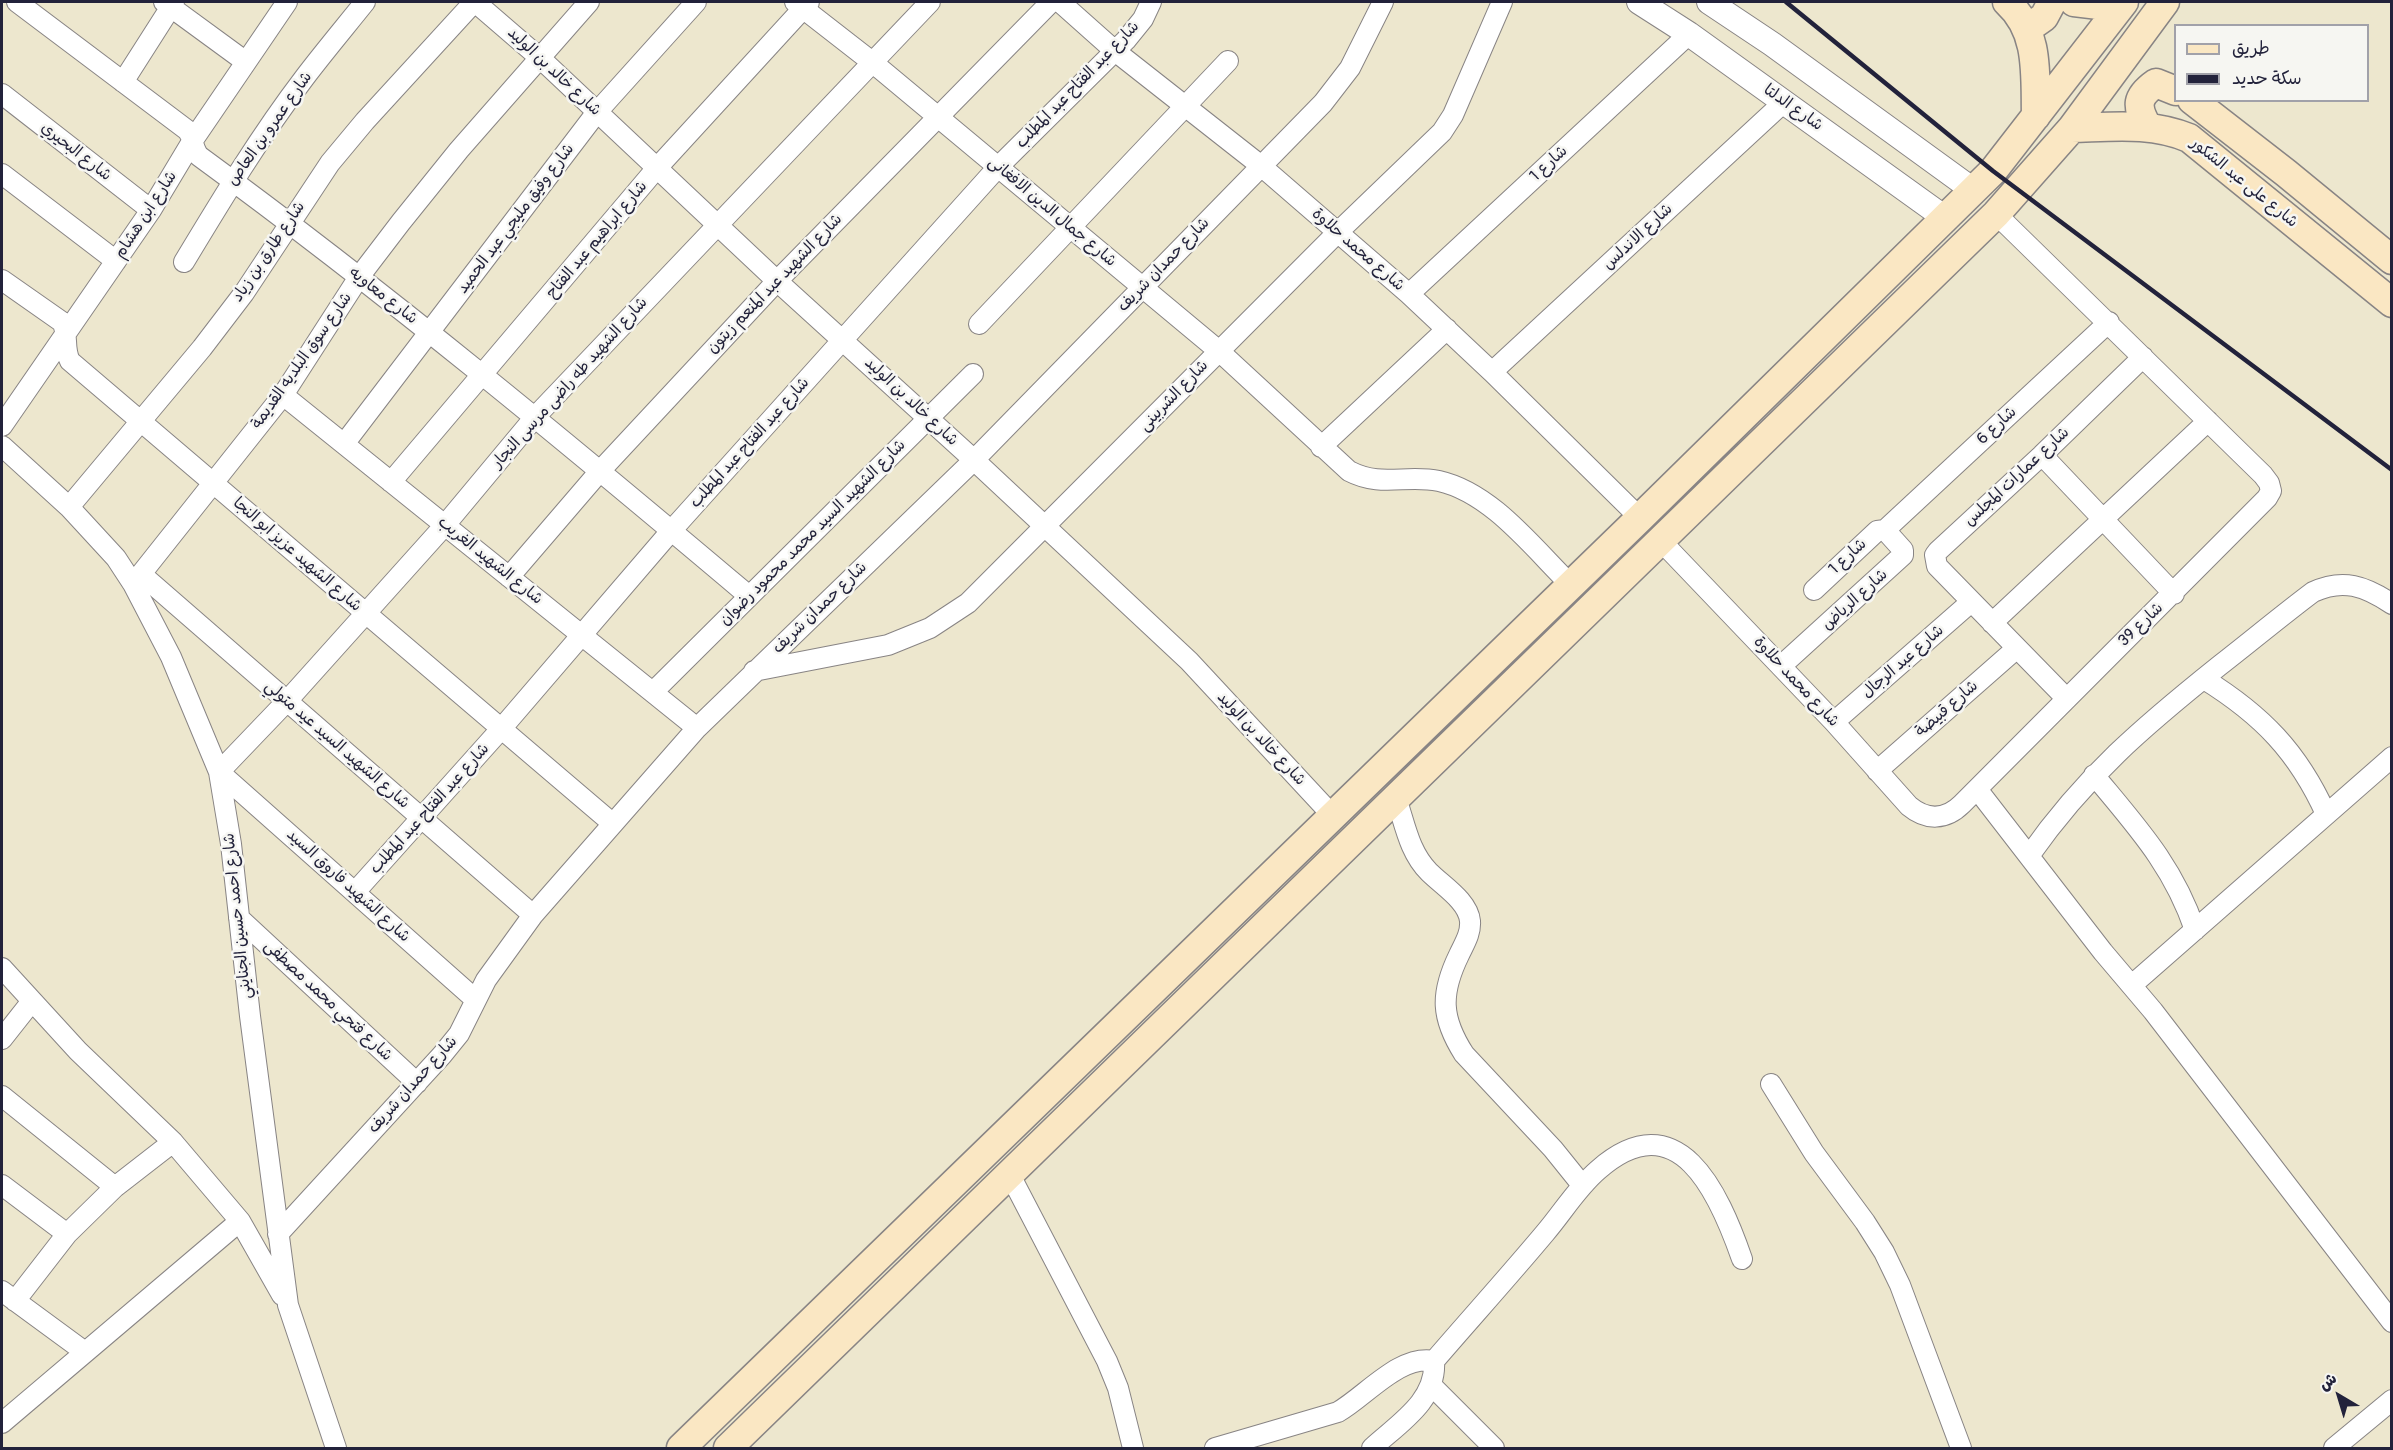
<!DOCTYPE html>
<meta charset="utf-8">
<style>
body{margin:0}
#map{position:relative;width:2393px;height:1450px;overflow:hidden;background:#ede7ce;font-family:Pangolin,"Playpen Sans Arabic",sans-serif}
canvas{display:block}
.frame{position:absolute;inset:0;border:3px solid #22223b;pointer-events:none}
.legend{position:absolute;left:2174px;top:24px;width:195px;height:78px;box-sizing:border-box;background:#f6f6f2;border:2px solid #a1a1a9;margin:0;padding:8px 10px;list-style:none;font-size:18px;color:#22223b}
.legend li{display:flex;align-items:center;gap:12px;height:30px}
.legend b{width:30px;border:2px solid #a1a1a9}
.north{position:absolute;left:2309px;top:1366px;width:60px;height:60px;-webkit-text-stroke:4px #f6f6f2;paint-order:stroke;rotate:322deg;font-size:16px;font-weight:700;line-height:24px;text-align:center;color:#22223b}
.north::after{content:'';display:block;margin:auto;width:21px;height:27px;background:#22223b;clip-path:polygon(50% 0,100% 100%,50% 72%,0 100%)}
</style>
<div id="map">
<canvas width="2393" height="1450"></canvas>
<div class="frame"></div>
<ul class="legend">
<li><b style="height:8px;background:#fae7c3"></b>طريق</li>
<li><b style="height:8px;background:#22223b"></b>سكة حديد</li>
</ul>
<div class="north">ش</div>
</div>
<script>
const c = document.querySelector('canvas').getContext('2d');
c.lineJoin = 'round';
function trace(path, color, width, dash) {
  c.strokeStyle = color;
  c.lineWidth = width;
  c.lineCap = dash ? 'butt' : 'round';
  c.setLineDash(dash || []);
  c.stroke(path);
}
function write(font, color, halo, rows, align = 'center') {
  c.font = font + ' Pangolin,"Playpen Sans Arabic",sans-serif';
  c.lineWidth = 5;
  c.setLineDash([]);
  c.textBaseline = 'middle';
  c.strokeStyle = halo;
  c.fillStyle = color;
  for (const [text, x, y, turn = 0] of rows) {
    c.save();
    c.translate(x, y);
    c.rotate((+turn || 0) * Math.PI / 180);
    c.textAlign = isNaN(turn) ? turn : align;
    if (halo) c.strokeText(text, 0, 0);
    c.fillText(text, 0, 0);
    c.restore();
  }
}
const minor = new Path2D(`
 M 17,2 L 187,130 C 194,138 192,148 199,156 C 389,295 570,445 749,596
 M 164,2 L 246,62
 M 475,2 L 540,58 L 777,281 L 974,460 L 1189,661 L 1333,816
 M 795,2 L 872,62 L 1219,351 L 1349,471 C 1382,488 1405,474 1439,481 C 1492,493 1533,548 1571,585
 M 1060,2 L 1115,51 L 1260,165 L 1409,294 L 1492,372 L 1640,518
 M 123,82 L 174,2
 M 2,94 L 151,210
 M 2,174 L 116,261
 M 184,262 C 222,199 260,136 305,77 C 324,52 345,27 365,2
 M 2,280 L 62,322 C 69,334 63,348 70,361 L 612,823
 M 1409,294 L 1689,34
 M 979,324 L 1228,61
 M 1492,372 L 1784,102
 M 283,395 L 697,728
 M 2,426 L 151,210 L 193,140 L 287,2
 M 344,444 L 597,112 L 696,2
 M 2,446 L 69,507 L 116,558 L 133,584 L 171,657 L 219,772 L 231,844 L 250,1016 L 288,1305 L 336,1448
 M 1321,447 L 1447,329
 M 2042,455 L 2174,594
 M 391,482 L 656,169 L 809,2
 M 69,507 L 202,348 L 244,293 L 330,163 L 365,121 L 474,2
 M 1885,530 L 2109,322
 M 1660,540 L 1834,722 L 1909,806 C 1927,821 1946,820 1962,804 L 2267,498 L 2271,491 L 2269,483 L 2263,475 L 1996,214
 M 141,574 L 533,915
 M 509,577 L 600,471 L 777,281 L 1051,2
 M 133,584 L 283,395 L 359,277 L 401,222 L 459,150 L 589,2
 M 1814,590 L 1877,531 L 1885,530
 M 1992,623 L 2208,421
 M 1781,666 L 1903,555 L 1903,550 L 1885,530
 M 754,671 L 888,645 L 930,628 L 968,603 L 1337,233 L 1442,132 L 1453,115 L 1502,2
 M 2204,679 C 2262,715 2298,752 2326,814
 M 653,692 L 973,374
 M 2066,698 L 1937,566 L 1935,555 L 1938,551 L 2042,455 L 2143,357
 M 1834,722 L 1971,602
 M 1877,771 L 2017,648
 M 2094,775 C 2136,826 2173,865 2195,930
 M 1977,789 L 2103,952 L 2153,1011 L 2392,1322
 M 1396,798 C 1405,824 1409,852 1429,872 C 1443,886 1468,901 1470,921 C 1471,934 1464,944 1459,955 C 1440,994 1441,1018 1464,1054 L 1553,1149 L 1582,1185
 M 2029,856 C 2085,776 2144,726 2219,666 C 2250,642 2281,616 2313,592 C 2343,578 2365,586 2392,604
 M 355,892 L 501,729 L 671,531 L 998,167 L 1126,40 L 1143,19 L 1151,2
 M 239,918 L 417,1083
 M 2,968 L 78,1051 L 173,1142 L 240,1221 L 282,1295
 M 2132,985 L 2392,757
 M 476,1000 L 219,772 L 287,701 L 445,525 L 535,417 L 930,2
 M 2,1039 L 32,1001
 M 1771,1084 L 1814,1153 L 1865,1222 L 1884,1252 L 1900,1285 L 1961,1448
 M 2,1096 L 115,1187
 M 1010,1175 L 1107,1361 L 1118,1388 L 1133,1448
 M 2,1185 L 67,1234
 M 278,1234 L 442,1055 L 459,1034 L 486,980 L 533,915 L 697,728 L 974,460 L 1323,103 L 1350,68 L 1383,2
 M 2,1291 L 85,1352
 M 15,1301 L 67,1234 L 115,1187 L 173,1142
 M 1432,1386 L 1494,1448
 M 2,1423 L 240,1221
 M 1215,1448 L 1338,1412 C 1366,1396 1400,1354 1434,1361 C 1471,1318 1509,1276 1545,1233 C 1563,1212 1577,1188 1598,1170 C 1678,1100 1719,1193 1742,1259
 M 1372,1448 C 1398,1424 1437,1401 1434,1361
 M 2334,1448 L 2392,1400`);
const tertiary = new Path2D(`
 M 1639,2 L 1689,34 L 1945,218
 M 1709,2 L 1772,44 L 1973,190`);
const secondary = new Path2D(`
 M 2007,2 C 2040,32 2035,75 2036,116
 M 2074,2 L 2099,5 L 2122,2
 M 2027,29 L 2044,17 L 2052,2
 M 2192,100 L 2286,173 L 2392,260
 M 2147,126 C 2136,106 2136,97 2156,83 L 2176,91
 M 2072,128 C 2112,127 2151,122 2189,138 L 2392,303
 M 681,1448 L 1640,518 L 1993,171 L 2124,2
 M 728,1448 L 1996,214 L 2072,128 L 2165,2`);
const rail = new Path2D(`
 M 1786,2 L 1993,171 L 2392,470`);
const streetNames = [
 ["شارع خالد بن الوليد",554,72,43],
 ["شارع عبد الفتاح عبد المطلب",1078,85,-46],
 ["شارع الدلتا",1793,108,35],
 ["شارع عمرو بن العاص",270,129,-55],
 ["شارع البحيري",76,152,38],
 ["شارع 1",1549,164,-43],
 ["شارع على عبد الشكور",2244,183,39],
 ["شارع جمال الدين الافغانى",1052,212,40],
 ["شارع ابن هشام",146,215,-57],
 ["شارع وفيق مليجي عبد الحميد",516,219,-53],
 ["شارع الاندلس",1638,237,-43],
 ["شارع ابراهيم عبد الفتاح",597,240,-50],
 ["شارع محمد حلاوة",1358,250,41],
 ["شارع طارق بن زياد",269,252,-56],
 ["شارع حمدان شريف",1164,265,-46],
 ["شارع الشهيد عبد المنعم زيتون",775,284,-46],
 ["شارع معاويه",383,296,38],
 ["شارع سوق البلديه القديمة",302,361,-55],
 ["شارع الشهيد طه راضى مرسى النجار",570,383,-48],
 ["شارع الشربينى",1174,396,-46],
 ["شارع خالد بن الوليد",911,402,43],
 ["شارع 6",1997,426,-43],
 ["شارع عبد الفتاح عبد المطلب",750,443,-48],
 ["شارع عمارات المجلس",2017,477,-43],
 ["شارع الشهيد السيد محمد محمود رضوان",813,533,-45],
 ["شارع الشهيد عزيز ابو النجا",297,555,41],
 ["شارع 1",1848,557,-43],
 ["شارع الشهيد الغريب",490,561,39],
 ["شارع الرياض",1855,600,-42],
 ["شارع حمدان شريف",820,608,-44],
 ["شارع 39",2141,625,-44],
 ["شارع عبد الرجال",1903,662,-41],
 ["شارع محمد حلاوة",1796,682,47],
 ["شارع قبيضة",1947,709,-41],
 ["شارع خالد بن الوليد",1261,739,47],
 ["شارع الشهيد السيد عيد متولي",337,745,41],
 ["شارع عبد الفتاح عبد المطلب",430,809,-48],
 ["شارع الشهيد فاروق السيد",348,886,42],
 ["شارع احمد حسين الجنايني",238,916,-96],
 ["شارع فتحي محمد مصطفى",328,1001,43],
 ["شارع حمدان شريف",413,1085,-48]
];
trace(minor, '#888484', 22);
trace(tertiary, '#888484', 26);
trace(secondary, '#888484', 31);
trace(minor, '#fff', 20);
trace(tertiary, '#fff', 24);
trace(secondary, '#fae7c3', 28);
trace(rail, '#22223b', 4.5);
write('16px', '#22223b', '#f6f6f2', streetNames);
</script>
